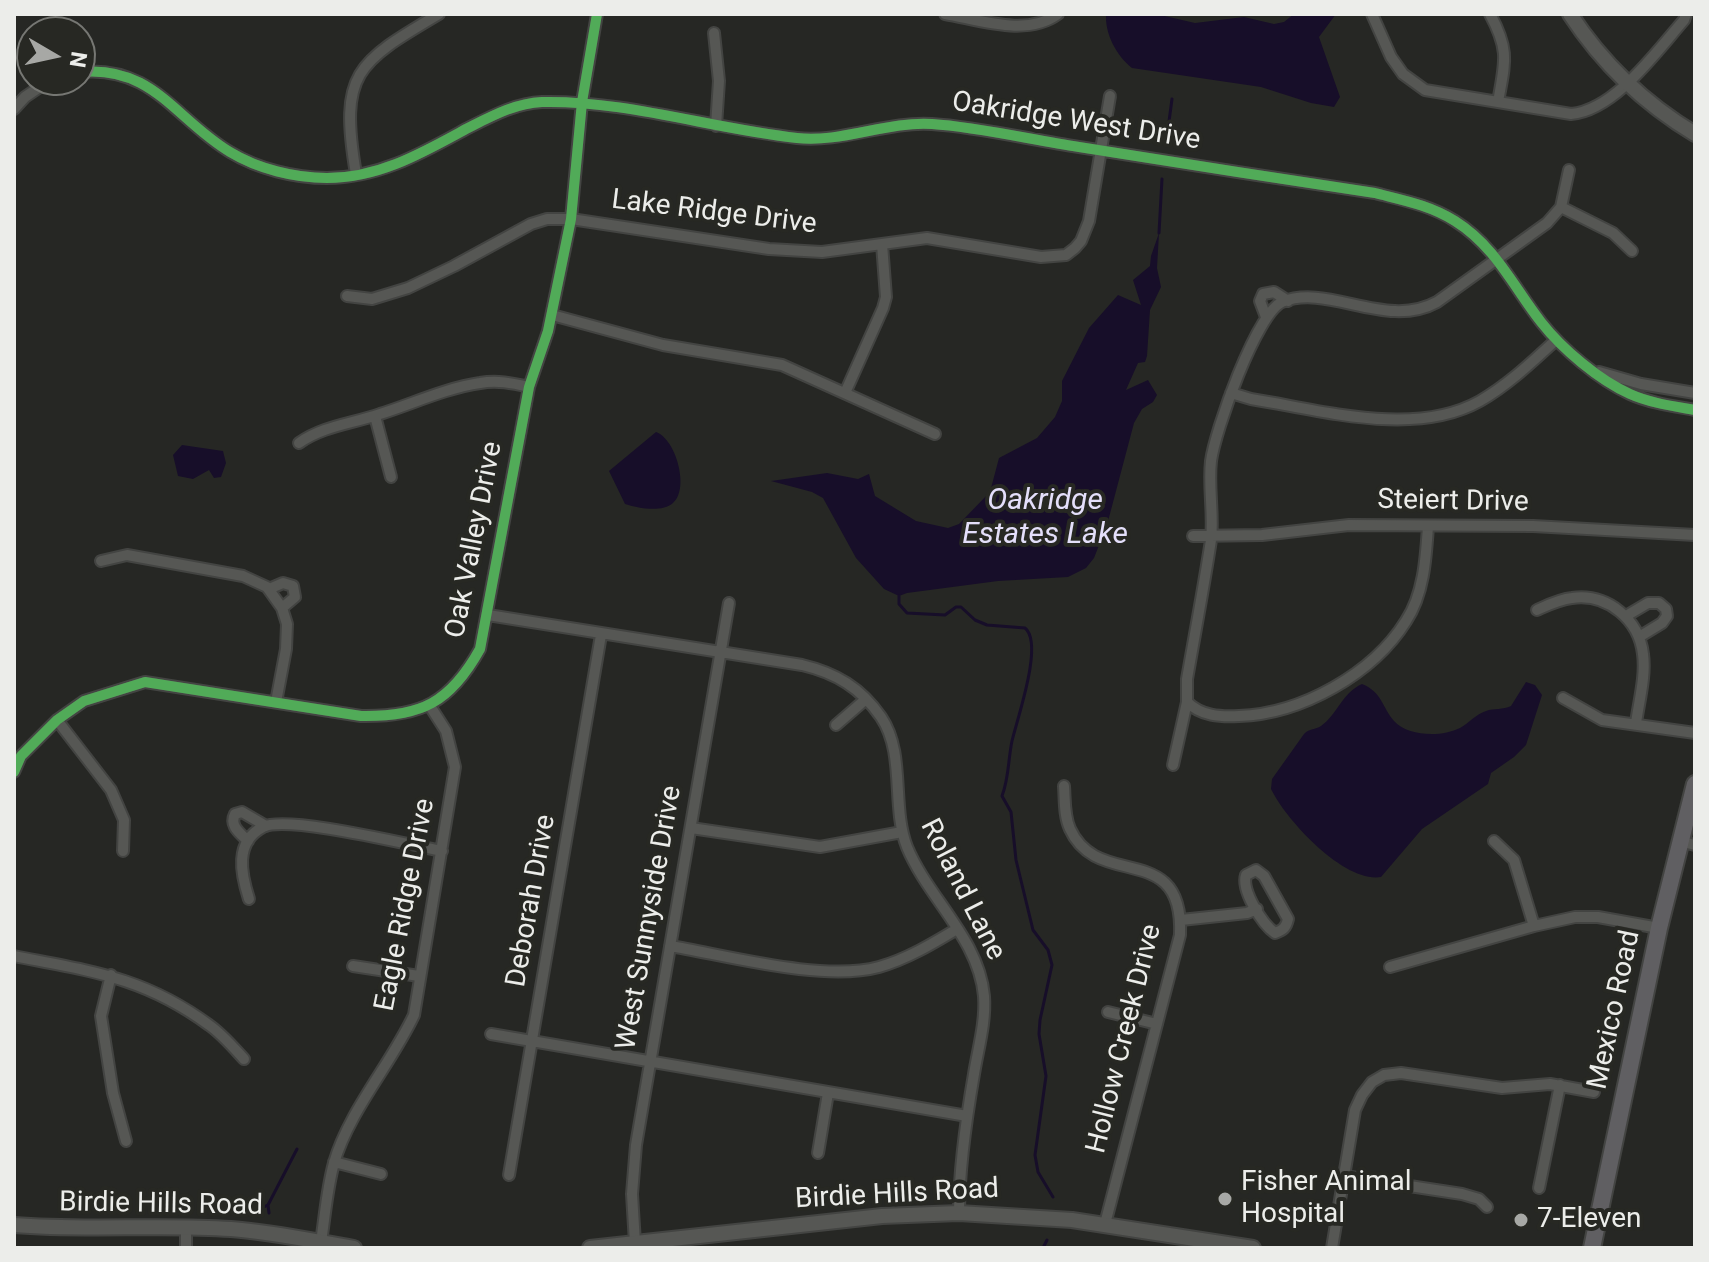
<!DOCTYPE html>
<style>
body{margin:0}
#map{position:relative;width:1709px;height:1262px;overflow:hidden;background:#262724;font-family:Roboto,sans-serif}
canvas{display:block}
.frame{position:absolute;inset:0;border:16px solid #ecedea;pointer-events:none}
.north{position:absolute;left:16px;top:16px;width:80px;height:80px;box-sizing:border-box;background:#272823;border:2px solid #767773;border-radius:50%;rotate:99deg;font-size:22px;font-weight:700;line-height:32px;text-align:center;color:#ecedea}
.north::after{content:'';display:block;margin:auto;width:28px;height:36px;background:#a7a8a5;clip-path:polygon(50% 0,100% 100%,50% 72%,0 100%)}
</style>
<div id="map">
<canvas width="1709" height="1262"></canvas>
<div class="frame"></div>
<div class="north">N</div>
</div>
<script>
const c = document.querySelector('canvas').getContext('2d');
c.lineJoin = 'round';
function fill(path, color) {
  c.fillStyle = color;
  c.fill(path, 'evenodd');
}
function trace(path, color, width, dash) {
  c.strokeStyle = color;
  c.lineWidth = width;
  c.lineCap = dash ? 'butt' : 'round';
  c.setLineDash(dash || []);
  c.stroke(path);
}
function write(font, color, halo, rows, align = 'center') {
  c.font = font + ' Roboto,sans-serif';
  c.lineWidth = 8;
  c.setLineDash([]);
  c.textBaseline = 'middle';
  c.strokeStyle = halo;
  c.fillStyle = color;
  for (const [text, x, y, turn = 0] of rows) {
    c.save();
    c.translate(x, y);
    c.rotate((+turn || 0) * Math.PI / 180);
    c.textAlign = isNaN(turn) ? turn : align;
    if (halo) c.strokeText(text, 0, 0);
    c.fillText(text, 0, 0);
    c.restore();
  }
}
const water = new Path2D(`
 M 1106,14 L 1156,14 L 1195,23 L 1244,17 L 1274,24 L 1284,22 L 1294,14 L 1336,14 L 1319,37 L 1340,97 L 1334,107 L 1311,103 L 1261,87 L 1132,68 C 1116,55 1105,34 1106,14 Z
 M 1159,233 L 1157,268 L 1161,287 L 1150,310 L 1147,356 L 1145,362 L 1138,363 L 1126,390 L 1148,380 L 1157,395 L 1153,402 L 1142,409 L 1134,423 L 1107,525 L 1094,558 L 1086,568 L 1068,577 L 998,581 L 907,593 L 899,596 L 884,589 L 856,558 L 823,498 L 812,492 L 771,481 L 827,473 L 858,479 L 869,474 L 875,496 L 916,521 L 948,528 L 959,524 L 990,492 L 999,458 L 1037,438 L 1055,417 L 1062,401 L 1062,381 L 1089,328 L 1118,295 L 1141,305 L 1133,280 L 1150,266 L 1151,256 Z
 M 656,432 C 676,439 690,489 673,503 C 662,513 637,508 625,504 L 609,471 Z
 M 182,445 L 223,451 L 226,463 L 221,477 L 214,478 L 209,470 L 193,479 L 178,476 L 173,455 Z
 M 1526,682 L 1535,685 L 1542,695 L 1526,745 L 1514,757 L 1491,773 L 1488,784 L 1422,829 L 1381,877 C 1344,883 1286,820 1271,789 L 1272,779 L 1304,734 C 1310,728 1315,730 1321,726 C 1337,715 1342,693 1362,684 C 1382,692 1382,707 1394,721 C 1409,737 1442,737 1460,728 C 1469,723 1476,714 1486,711 C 1494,708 1503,710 1511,706 Z`);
const stream = new Path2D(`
 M 1166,144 L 1172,99
 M 1159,233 L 1162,179
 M 899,596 L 899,604 L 907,613 L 945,615 L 956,607 L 961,607 L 975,620 L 987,625 L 1025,628 C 1044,643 1017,719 1012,741 C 1008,760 1009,778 1002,796 L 1011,812 L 1016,860 L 1033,930 L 1048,950 L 1052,965 L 1040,1020 L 1039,1034 L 1046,1076 L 1035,1155 L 1038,1172 L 1053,1197
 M 268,1205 L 269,1213
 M 208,1209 C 227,1210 250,1215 268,1205 L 297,1149
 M 1043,1248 L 1047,1240`);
const street = new Path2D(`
 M 945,14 C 980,20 1027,37 1058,14
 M 1372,14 L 1391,57 L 1403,74 L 1425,90 L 1571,114 C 1615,110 1656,52 1684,20 L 1686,14
 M 1490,14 C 1510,51 1505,62 1498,102
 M 714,33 L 719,81 L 716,126
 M 80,72 C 153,65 175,119 230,152 C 258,169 295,178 327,178 C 379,178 422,153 466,129 C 490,117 515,103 542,102 C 624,100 714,129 797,138 C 842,143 887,121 932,124 C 979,127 1032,140 1079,147 C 1178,163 1276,178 1375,193 C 1402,200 1430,205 1455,221 C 1495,246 1513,286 1541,322 C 1562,349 1599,380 1630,394 C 1650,403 1673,406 1695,410
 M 14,109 L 25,97 L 50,80
 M 356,174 C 339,73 356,63 439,14
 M 1561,207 L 1613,233 L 1632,251
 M 347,296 L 372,299 L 408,288 L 454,266 L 531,224 L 547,219 L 571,219 L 769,249 L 822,252 L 927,238 L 1041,257 L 1066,255 L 1075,248 L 1081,241 L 1089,221 L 1110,96
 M 552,315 L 663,345 L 782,365 L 935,434
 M 1266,317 L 1260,301 L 1263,294 L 1274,292 L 1288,301
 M 1599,372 L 1641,384 L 1695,393
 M 845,393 L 883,308 L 886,297 L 882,244
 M 1231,393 L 1251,399 C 1321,410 1414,438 1480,401 C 1508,385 1532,362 1556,340
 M 375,416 L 391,477
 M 299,443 C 323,426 351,424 380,414 C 412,404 446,388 480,383 C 497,380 512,383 529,387
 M 1193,536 L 1262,535 L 1349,525 L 1533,526 L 1695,535
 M 101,561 L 127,555 L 243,576 L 267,587 L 282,608 L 287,624 L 286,649 L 276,702
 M 269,589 L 283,583 L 293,586 L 295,597 L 282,608
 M 1537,610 C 1548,605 1560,599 1572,598 C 1608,593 1639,620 1643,654 C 1646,676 1639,701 1636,723
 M 488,615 L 802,665 C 836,673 861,688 881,717 C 906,754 891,806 907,847 C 928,898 979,939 984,996 C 986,1022 978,1049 974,1074 C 966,1120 959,1167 959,1213
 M 1626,616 L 1648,603 L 1659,603 L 1666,609 L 1667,616 L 1662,623 L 1639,637
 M 1563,698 L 1602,720 L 1695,733
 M 1187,702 C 1201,716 1220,717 1239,716 C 1301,714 1373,674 1406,621 C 1424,594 1426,557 1428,526
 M 57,720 L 111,790 L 124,820 L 123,851
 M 836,725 L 866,699
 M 1173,765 L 1187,702 L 1187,679 C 1195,633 1204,586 1211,540 C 1214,514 1208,487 1211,461 C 1215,431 1256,314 1282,302 C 1328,283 1386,330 1437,302 L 1547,223 L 1561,207 L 1569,170
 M 14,772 L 21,756 L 57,720 L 84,701 L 145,682 L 361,716 C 421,717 450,703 480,649 L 529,387 L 548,331 L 571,219 L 582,102 L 597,14
 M 1064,786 C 1065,800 1064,816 1070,829 C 1098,891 1184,839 1180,935 L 1105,1224
 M 691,828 L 820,847 L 902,832
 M 248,841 C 240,833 229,826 235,814 L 242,812 L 266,826
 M 1494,841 L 1514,860 L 1534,926
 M 1679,841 L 1695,845
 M 1256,870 L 1264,876 L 1288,919 C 1286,928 1283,930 1275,933 C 1262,924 1241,890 1246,875 Z
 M 249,899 C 241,874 234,842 263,827 C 288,815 409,845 442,851
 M 1181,920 L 1247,913 L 1257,909
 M 670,946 C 729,956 823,982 879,967 C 907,959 932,944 957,929
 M 14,956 C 90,971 144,977 209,1025 C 222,1034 233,1047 244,1059
 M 353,966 L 419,976
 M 1390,967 L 1534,926 L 1575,917 L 1598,917 L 1659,928
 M 111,975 L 101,1016 L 113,1093 L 126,1141
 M 1108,1012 L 1157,1024
 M 491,1034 L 967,1116
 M 818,1153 L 828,1093
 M 334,1162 L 381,1174
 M 509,1175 L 601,635
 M 1344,1176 L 1462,1194 L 1479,1199 L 1487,1207
 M 1539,1188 L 1560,1085
 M 186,1227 L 186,1248
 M 321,1242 C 325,1216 327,1188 334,1163 C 349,1111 391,1064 414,1015 L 455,767 L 446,731 L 430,706
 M 635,1243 L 632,1194 L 636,1145 L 729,603
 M 1332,1248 L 1355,1110 L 1362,1095 L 1372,1082 L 1384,1075 L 1401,1073 L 1502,1088 L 1550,1084 L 1594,1092`);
const secondary = new Path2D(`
 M 1570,14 C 1602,63 1645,104 1695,134
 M 14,1225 C 86,1231 159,1224 231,1229 C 273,1232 313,1241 354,1248
 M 590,1248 L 882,1216 L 959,1213 L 1072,1220 L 1253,1248`);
const primary = new Path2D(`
 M 1592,1248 L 1659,928 L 1695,784`);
const cycleway = new Path2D(`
 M 80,72 C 153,65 175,119 230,152 C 258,169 295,178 327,178 C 379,178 422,153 466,129 C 490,117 515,103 542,102 C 624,100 714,129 797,138 C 842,143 887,121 932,124 C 979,127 1032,140 1079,147 C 1178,163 1276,178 1375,193 C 1402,200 1430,205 1455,221 C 1495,246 1513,286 1541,322 C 1562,349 1599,380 1630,394 C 1650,403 1673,406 1695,410
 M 14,772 L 21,756 L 57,720 L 84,701 L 145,682 L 361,716 C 421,717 450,703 480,649 L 529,387 L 548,331 L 571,219 L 582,102 L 597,14`);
const markers = [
 [1225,1199,8,"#a7a8a5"],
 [1521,1220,8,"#a7a8a5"]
];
const streetNames = [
 ["Oakridge West Drive",1076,122,9],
 ["Lake Ridge Drive",714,213,7],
 ["Steiert Drive",1453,502,1],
 ["Oak Valley Drive",475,540,-79],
 ["Roland Lane",962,890,63],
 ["Deborah Drive",532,901,-80],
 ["Eagle Ridge Drive",406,905,-79],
 ["West Sunnyside Drive",650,918,-80],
 ["Mexico Road",1615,1010,-78],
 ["Hollow Creek Drive",1125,1039,-76],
 ["Birdie Hills Road",897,1195,-3],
 ["Birdie Hills Road",161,1205,1]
];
const poiNames = [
 ["Fisher Animal",1241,1183],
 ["Hospital",1241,1215],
 ["7-Eleven",1537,1220]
];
const waterNames = [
 ["Oakridge",1045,501],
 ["Estates Lake",1045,535]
];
fill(water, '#170e29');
trace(stream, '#170e29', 3);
trace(street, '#434442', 14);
trace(secondary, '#434442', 18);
trace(primary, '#434442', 20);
trace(street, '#565754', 10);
trace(secondary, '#565754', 14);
trace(primary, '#605f62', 16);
trace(cycleway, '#51ab58', 10);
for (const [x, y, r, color] of markers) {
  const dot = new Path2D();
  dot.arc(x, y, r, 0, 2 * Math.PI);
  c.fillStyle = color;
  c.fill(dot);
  trace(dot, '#272823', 3);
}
write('28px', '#ecedea', '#272823', streetNames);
write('28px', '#ecedea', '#272823', poiNames, 'left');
write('italic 30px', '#e4dffa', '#272823', waterNames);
</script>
